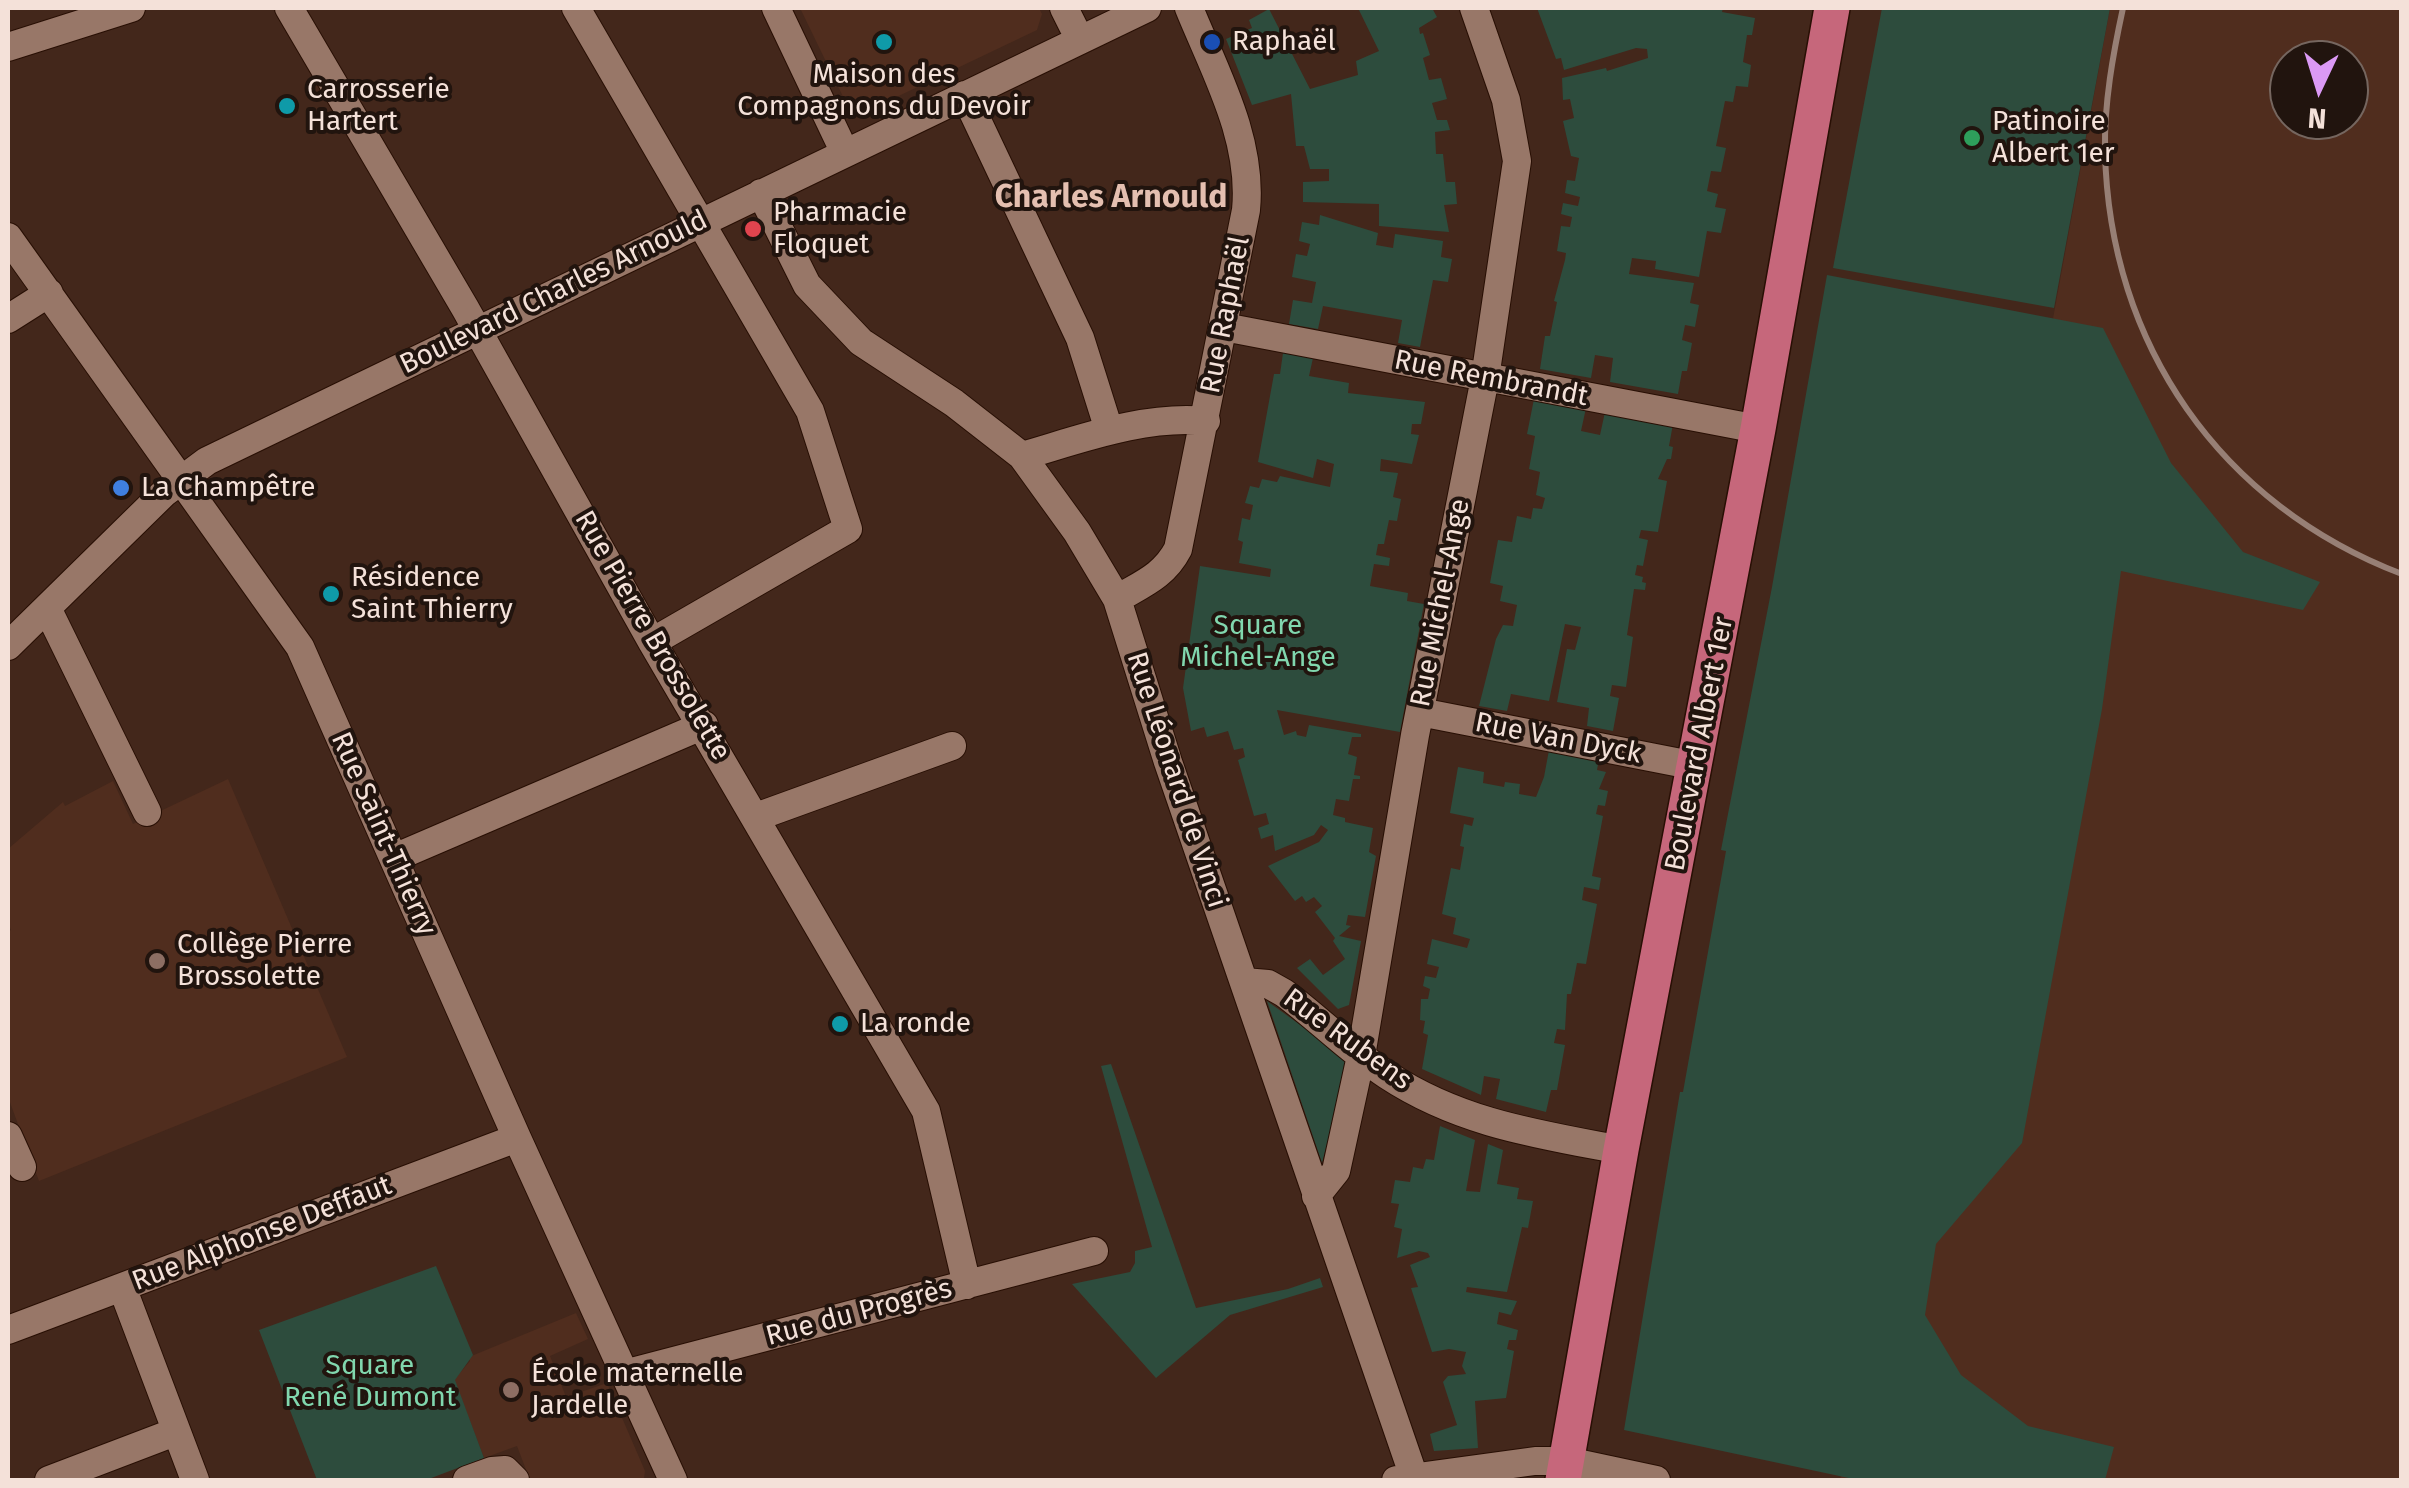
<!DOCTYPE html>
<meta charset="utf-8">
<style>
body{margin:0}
#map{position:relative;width:2409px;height:1488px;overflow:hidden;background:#43271b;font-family:"Fira Sans",sans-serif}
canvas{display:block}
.frame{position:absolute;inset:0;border:10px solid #f4e1d9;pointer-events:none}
.north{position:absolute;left:2269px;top:40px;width:100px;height:100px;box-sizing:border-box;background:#21140e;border:2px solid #75665f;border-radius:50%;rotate:184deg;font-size:28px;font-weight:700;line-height:40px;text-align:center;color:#f4e1d9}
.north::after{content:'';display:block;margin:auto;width:35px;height:45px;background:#db99f5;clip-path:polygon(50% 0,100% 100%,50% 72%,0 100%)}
</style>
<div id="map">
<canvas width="2409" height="1488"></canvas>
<div class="frame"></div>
<div class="north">N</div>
</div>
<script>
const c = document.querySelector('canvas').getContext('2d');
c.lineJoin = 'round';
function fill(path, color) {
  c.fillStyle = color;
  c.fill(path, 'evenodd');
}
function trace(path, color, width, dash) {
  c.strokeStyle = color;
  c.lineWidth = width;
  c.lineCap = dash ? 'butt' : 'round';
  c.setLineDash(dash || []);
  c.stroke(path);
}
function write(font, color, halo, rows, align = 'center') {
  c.font = font + ' "Fira Sans",sans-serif';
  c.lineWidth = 8;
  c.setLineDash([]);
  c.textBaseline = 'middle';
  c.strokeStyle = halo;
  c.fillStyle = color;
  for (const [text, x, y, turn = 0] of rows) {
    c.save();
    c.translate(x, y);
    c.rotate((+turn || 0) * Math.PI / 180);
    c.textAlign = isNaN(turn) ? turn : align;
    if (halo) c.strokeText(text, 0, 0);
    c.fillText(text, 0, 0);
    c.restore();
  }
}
const built = new Path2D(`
 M 800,8 L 1039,8 L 1042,14 L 1037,30 L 863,113 L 849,109 Z
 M 2110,8 L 2401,8 L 2401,1480 L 1840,1480 ZM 2289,60 L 2349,60 L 2349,120 L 2289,120 Z
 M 228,779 L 347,1057 L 39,1181 L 8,1097 L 8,932 L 11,930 L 8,923 L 8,849 L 63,802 L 65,806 L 113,781 L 133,824 Z
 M 576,1313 L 588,1339 L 550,1356 L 566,1397 L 607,1383 L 645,1471 L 644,1478 L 637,1480 L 530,1480 L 517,1446 L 484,1458 L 454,1380 L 470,1361 L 469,1357 Z`);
const green = new Path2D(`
 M 1358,8 L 1432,8 L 1437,17 L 1419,28 L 1420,34 L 1423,33 L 1430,55 L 1423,58 L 1429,80 L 1441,78 L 1447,99 L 1432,103 L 1437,120 L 1447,120 L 1450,130 L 1435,132 L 1436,154 L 1443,154 L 1446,182 L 1455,182 L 1457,204 L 1444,205 L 1449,232 L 1379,226 L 1379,204 L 1303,202 L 1303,182 L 1329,181 L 1329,169 L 1310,169 L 1304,146 L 1296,146 L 1291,94 L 1252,105 L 1226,39 L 1252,28 L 1249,20 L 1269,9 L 1310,89 L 1358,75 L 1356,61 L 1379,51 Z
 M 1537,8 L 1723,8 L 1722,12 L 1755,18 L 1752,35 L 1747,35 L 1743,62 L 1751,65 L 1748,87 L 1736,86 L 1733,102 L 1725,101 L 1716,146 L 1726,148 L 1721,172 L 1711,171 L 1707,191 L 1718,194 L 1715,207 L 1726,209 L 1721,233 L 1707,231 L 1699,277 L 1655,269 L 1656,261 L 1632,258 L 1629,274 L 1694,283 L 1690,303 L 1699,305 L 1695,327 L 1685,325 L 1682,340 L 1692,343 L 1687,371 L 1682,371 L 1678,394 L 1610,382 L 1613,358 L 1595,355 L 1591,378 L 1540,369 L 1545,336 L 1550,336 L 1557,302 L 1554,301 L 1565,260 L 1566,253 L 1557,251 L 1561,226 L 1570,227 L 1572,217 L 1561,214 L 1563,203 L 1578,206 L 1580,197 L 1565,193 L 1567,180 L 1575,181 L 1579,158 L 1571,156 L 1563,121 L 1574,118 L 1570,99 L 1563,100 L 1562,78 L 1606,68 L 1607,71 L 1648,58 L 1647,49 L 1636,48 L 1564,70 L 1561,58 L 1556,59 Z
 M 1882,8 L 2110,8 L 2054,308 L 1833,268 Z
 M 1320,215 L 1378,233 L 1376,245 L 1393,248 L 1395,234 L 1443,241 L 1441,257 L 1452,259 L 1448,282 L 1433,280 L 1420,347 L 1398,343 L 1402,320 L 1323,306 L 1318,329 L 1289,324 L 1293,300 L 1312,303 L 1316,282 L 1292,277 L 1296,254 L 1307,256 L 1310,244 L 1299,241 L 1302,222 L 1319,225 Z
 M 1827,275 L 2103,328 L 2171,463 L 2243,552 L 2320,582 L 2303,610 L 2121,571 L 2102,709 L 2022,1143 L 1936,1244 L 1925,1315 L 1961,1375 L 2028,1426 L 2114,1447 L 2105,1480 L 1858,1480 L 1624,1430 L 1680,1092 L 1683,1092 L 1726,851 L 1721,850 L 1772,587 Z
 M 1283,353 L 1313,358 L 1309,376 L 1349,383 L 1348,393 L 1425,402 L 1421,424 L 1412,424 L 1411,434 L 1419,435 L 1412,464 L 1381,459 L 1380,471 L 1398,473 L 1393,497 L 1401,499 L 1397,521 L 1389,520 L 1384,544 L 1378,544 L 1376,555 L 1390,558 L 1389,566 L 1374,564 L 1370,586 L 1408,593 L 1407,601 L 1424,604 L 1400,732 L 1277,710 L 1284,735 L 1296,731 L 1297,735 L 1306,737 L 1309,725 L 1361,734 L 1361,737 L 1352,737 L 1348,754 L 1357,757 L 1354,775 L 1360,776 L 1360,779 L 1353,779 L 1349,801 L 1336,799 L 1333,815 L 1345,818 L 1345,822 L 1373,828 L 1369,852 L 1376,856 L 1365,917 L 1348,915 L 1346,925 L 1351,926 L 1339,936 L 1361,941 L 1349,1005 L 1338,1009 L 1297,968 L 1310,959 L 1323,975 L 1345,959 L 1333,941 L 1335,938 L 1315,912 L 1322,906 L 1314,897 L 1306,902 L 1302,896 L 1295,901 L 1268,866 L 1319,842 L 1328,830 L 1321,825 L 1314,835 L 1275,851 L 1273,835 L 1261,839 L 1258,828 L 1269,824 L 1266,813 L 1254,816 L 1238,760 L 1245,757 L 1243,748 L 1234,750 L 1228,731 L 1207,737 L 1204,727 L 1191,731 L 1183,688 L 1200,566 L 1270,577 L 1271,569 L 1239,563 L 1243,542 L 1238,540 L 1242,518 L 1250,520 L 1253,505 L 1245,503 L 1250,486 L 1259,488 L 1262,479 L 1277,482 L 1280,476 L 1330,487 L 1334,464 L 1317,459 L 1313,478 L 1258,462 L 1274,374 L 1280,374 Z
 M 1534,399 L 1586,408 L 1581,431 L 1600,435 L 1605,412 L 1673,424 L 1669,446 L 1673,447 L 1671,459 L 1667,459 L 1658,479 L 1667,481 L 1658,532 L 1641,530 L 1639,538 L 1648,540 L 1643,566 L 1637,565 L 1635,575 L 1643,577 L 1642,582 L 1646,583 L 1645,590 L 1634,589 L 1627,635 L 1633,637 L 1626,687 L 1612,685 L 1610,696 L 1619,698 L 1613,731 L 1587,726 L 1589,708 L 1557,702 L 1567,649 L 1575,650 L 1581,627 L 1565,624 L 1549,701 L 1511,694 L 1507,711 L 1479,706 L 1496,639 L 1503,625 L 1513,626 L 1517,605 L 1500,601 L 1503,586 L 1490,583 L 1498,540 L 1512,542 L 1517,516 L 1531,519 L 1533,508 L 1542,509 L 1545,498 L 1536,495 L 1540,472 L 1529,469 L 1535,436 L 1527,434 Z
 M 1549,750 L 1599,759 L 1597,770 L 1606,772 L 1599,789 L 1608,791 L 1605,806 L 1598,805 L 1596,814 L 1603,816 L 1592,876 L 1601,878 L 1599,890 L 1584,887 L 1582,900 L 1597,904 L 1586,964 L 1577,963 L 1571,994 L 1567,994 L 1565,1030 L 1557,1029 L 1554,1043 L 1565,1045 L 1557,1090 L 1551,1090 L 1546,1112 L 1496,1099 L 1500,1079 L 1484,1076 L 1481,1095 L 1422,1069 L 1428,1035 L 1423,1033 L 1425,1021 L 1420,1020 L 1421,999 L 1428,999 L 1430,989 L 1423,986 L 1425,976 L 1436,978 L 1439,967 L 1427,964 L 1432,939 L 1467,948 L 1470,939 L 1453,934 L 1456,918 L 1442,914 L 1451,868 L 1460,870 L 1464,847 L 1460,846 L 1464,824 L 1472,826 L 1474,818 L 1450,813 L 1458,767 L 1484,772 L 1483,783 L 1504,787 L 1505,782 L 1520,784 L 1519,794 L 1536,797 L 1544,777 Z
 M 1267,1001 L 1349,1060 L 1322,1163 Z
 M 1111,1064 L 1196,1308 L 1288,1289 L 1320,1278 L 1323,1287 L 1230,1315 L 1156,1378 L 1072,1284 L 1130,1272 L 1135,1263 L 1135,1251 L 1152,1247 L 1101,1066 Z
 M 1440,1126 L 1475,1140 L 1466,1191 L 1480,1192 L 1488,1144 L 1503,1150 L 1497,1184 L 1519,1188 L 1517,1199 L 1533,1201 L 1528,1228 L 1522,1227 L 1507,1292 L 1467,1287 L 1466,1292 L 1517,1301 L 1511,1315 L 1499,1312 L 1497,1324 L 1518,1330 L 1516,1340 L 1509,1340 L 1507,1349 L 1514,1351 L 1506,1398 L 1475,1401 L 1478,1448 L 1434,1451 L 1430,1434 L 1457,1425 L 1443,1382 L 1448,1376 L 1466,1374 L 1462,1366 L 1466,1352 L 1449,1349 L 1432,1352 L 1411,1288 L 1418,1287 L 1410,1265 L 1430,1257 L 1428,1253 L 1419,1251 L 1397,1258 L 1402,1229 L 1394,1227 L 1399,1204 L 1391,1203 L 1395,1180 L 1410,1182 L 1413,1167 L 1423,1169 L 1426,1159 L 1434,1160 Z
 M 436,1266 L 473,1355 L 455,1380 L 484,1458 L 426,1480 L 317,1480 L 259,1330 Z`);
const minor = new Path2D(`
 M 289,8 L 465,308 L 652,642 L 926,1111 L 967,1285
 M 576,8 L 810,411 L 848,529 L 652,642
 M 776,8 L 845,153
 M 1064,8 L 1080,40
 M 8,47 L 131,8
 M 965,95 L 1080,338 L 1109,430
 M 761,193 L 807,285 L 861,342 L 954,403 L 1022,456 L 1077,532 L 1117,599 L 1168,762 L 1415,1480
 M 8,237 L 300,647 L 517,1138 L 673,1480
 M 8,319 L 49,293
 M 1224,327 L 1758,429
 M 1022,456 C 1081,439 1144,415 1206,421
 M 1117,599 C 1142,584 1164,576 1178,549 L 1246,210 C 1253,139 1215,72 1189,8
 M 47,608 L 147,812
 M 8,646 L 164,493 L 207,461 L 1147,8
 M 1420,712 L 1696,766
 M 756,817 L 952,746
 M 394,858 L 704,725
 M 1244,982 L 1268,984 L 1284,993 C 1319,1019 1350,1051 1387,1075 C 1460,1123 1537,1134 1621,1150
 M 8,1136 L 22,1167
 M 1316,1196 L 1336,1171 L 1361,1056 L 1415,735 L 1485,378 L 1517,161 L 1506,100 L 1474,8
 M 122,1287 L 195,1480
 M 8,1330 L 517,1138
 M 624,1374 L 1094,1251
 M 49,1480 L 175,1432
 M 467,1480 L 492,1471 L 505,1470 L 515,1480
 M 1396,1480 L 1535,1461 L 1567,1461 L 1656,1480`);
const major = new Path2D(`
 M 1563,1480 L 1621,1150 L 1758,429 L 1832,8`);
const rail = new Path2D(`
 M 2123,8 C 2113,54 2104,103 2105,151 C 2109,345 2221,505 2402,574`);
const markers = [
 [884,42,10,"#0f9aa8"],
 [1212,42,10,"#1a4fb4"],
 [287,106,10,"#0f9aa8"],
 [1972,138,10,"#2e9e5b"],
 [753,229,10,"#e0444e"],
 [121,488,10,"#3f7fe0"],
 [331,594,10,"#0f9aa8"],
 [157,961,10,"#8d6e63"],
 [840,1024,10,"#0f9aa8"],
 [511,1390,10,"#8d6e63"]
];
const poiNames = [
 ["Raphaël",1232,42],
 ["Maison des",884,75,"center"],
 ["Compagnons du Devoir",884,107,"center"],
 ["Carrosserie",307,90],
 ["Hartert",307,122],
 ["Patinoire",1992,122],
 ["Albert 1er",1992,154],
 ["Pharmacie",773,213],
 ["Floquet",773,245],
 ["La Champêtre",141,488],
 ["Résidence",351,578],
 ["Saint Thierry",351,610],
 ["Collège Pierre",177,945],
 ["Brossolette",177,977],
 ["La ronde",860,1024],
 ["École maternelle",531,1374],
 ["Jardelle",531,1406]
];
const streetNames = [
 ["Boulevard Charles Arnould",554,293,-26],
 ["Rue Raphaël",1226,315,-79],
 ["Rue Rembrandt",1491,379,11],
 ["Rue Michel-Ange",1441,603,-79],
 ["Rue Pierre Brossolette",652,636,60],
 ["Rue Van Dyck",1558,739,11],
 ["Boulevard Albert 1er",1700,744,-79],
 ["Rue Léonard de Vinci",1176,780,72],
 ["Rue Saint-Thierry",383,834,66],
 ["Rue Rubens",1347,1040,36],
 ["Rue Alphonse Deffaut",262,1234,-21],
 ["Rue du Progrès",859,1313,-15]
];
const parkNames = [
 ["Square",1258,626],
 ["Michel-Ange",1258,658],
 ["Square",370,1366],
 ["René Dumont",370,1398]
];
const quarterNames = [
 ["Charles Arnould",1111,198]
];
fill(built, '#502d1e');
fill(green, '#2d4c3d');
trace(minor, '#280f04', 30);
trace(major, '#280f04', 38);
trace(minor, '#987768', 28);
trace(major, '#c6677b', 35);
trace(rail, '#977f75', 6);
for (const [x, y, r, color] of markers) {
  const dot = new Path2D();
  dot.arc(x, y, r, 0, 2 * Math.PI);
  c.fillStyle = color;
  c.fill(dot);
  trace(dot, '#21140e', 4);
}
write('28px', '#f4e1d9', '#21140e', poiNames, 'left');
write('28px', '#f4e1d9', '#21140e', streetNames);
write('28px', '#81d7ae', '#21140e', parkNames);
write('bold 32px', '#e4bfb0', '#21140e', quarterNames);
</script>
